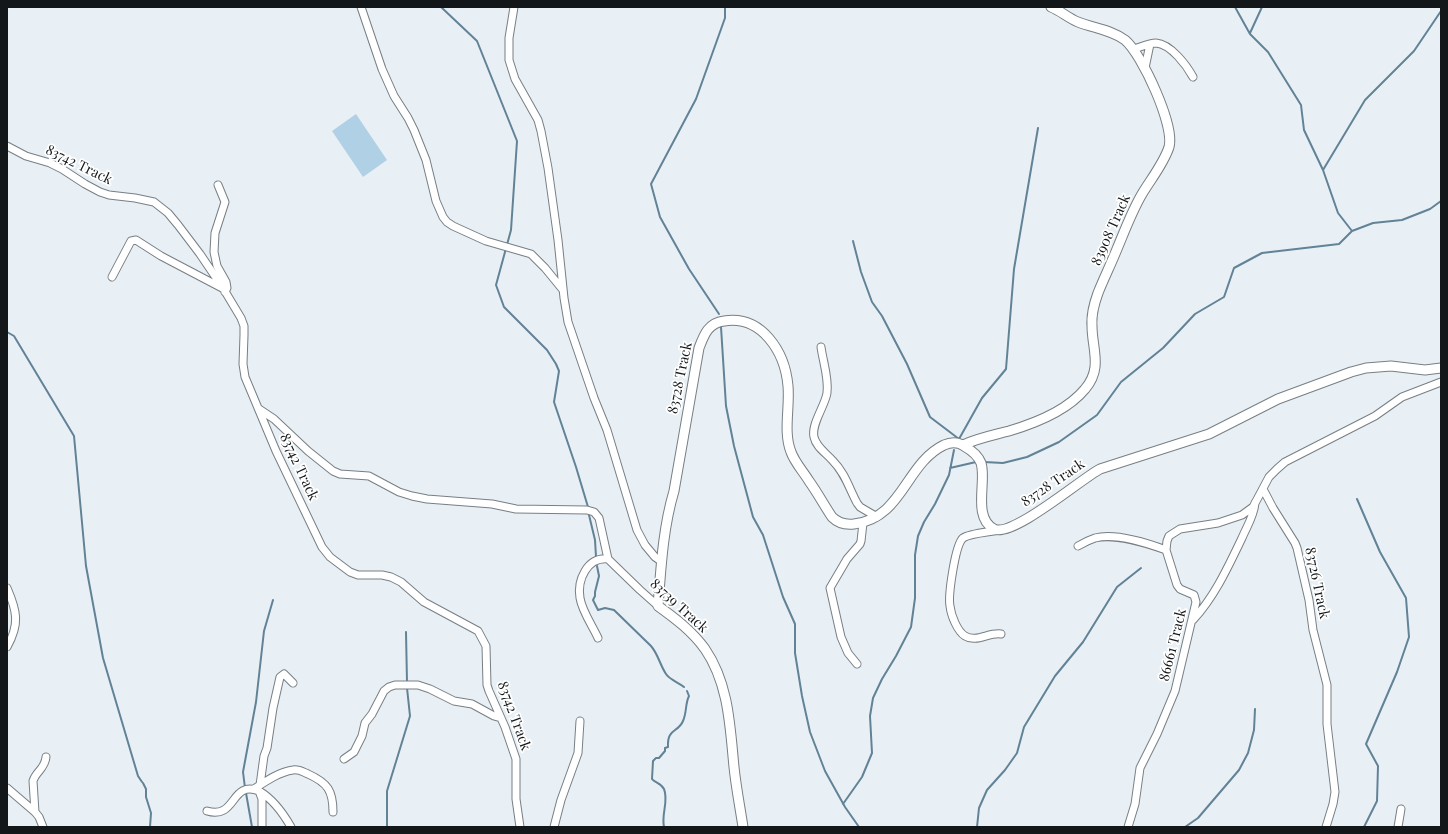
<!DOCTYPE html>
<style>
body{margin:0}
#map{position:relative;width:1448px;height:834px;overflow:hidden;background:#e8f0f6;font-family:"Playfair Display",serif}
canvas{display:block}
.frame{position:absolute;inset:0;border:8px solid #141719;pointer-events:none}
</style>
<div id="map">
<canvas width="1448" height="834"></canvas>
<div class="frame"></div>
</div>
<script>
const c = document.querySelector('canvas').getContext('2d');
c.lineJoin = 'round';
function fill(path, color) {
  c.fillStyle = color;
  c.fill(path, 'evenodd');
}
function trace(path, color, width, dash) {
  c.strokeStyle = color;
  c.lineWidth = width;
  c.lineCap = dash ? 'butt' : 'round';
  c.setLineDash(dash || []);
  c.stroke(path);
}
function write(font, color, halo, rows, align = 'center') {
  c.font = font + ' "Playfair Display",serif';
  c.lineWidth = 3.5;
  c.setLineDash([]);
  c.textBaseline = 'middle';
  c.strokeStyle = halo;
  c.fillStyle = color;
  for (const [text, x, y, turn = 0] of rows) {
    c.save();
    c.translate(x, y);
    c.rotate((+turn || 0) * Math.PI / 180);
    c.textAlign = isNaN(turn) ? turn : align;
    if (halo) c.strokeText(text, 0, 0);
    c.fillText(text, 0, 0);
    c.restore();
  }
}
const green = new Path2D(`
 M 356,114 L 387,160 L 363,177 L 332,131 Z`);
const stream = new Path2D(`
 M 441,7 L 477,41 L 517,141 L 511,230 L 496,285 L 504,307 L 547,350 L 556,364 L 559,371 L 554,402 L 576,467 L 588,507
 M 1235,7 L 1250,34 L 1268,52 L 1301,105 L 1304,130 L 1323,170 L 1338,213 L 1352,231
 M 1250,33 L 1262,7
 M 1323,170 L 1365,100 L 1414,51 L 1441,11
 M 853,241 L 861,272 L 872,302 L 882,316 L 907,364 L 930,417 L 959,439 L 982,398 L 1006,369 L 1014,269 L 1038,128
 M 719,314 L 689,269 L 660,217 L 651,184 L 696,99 L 725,18 L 725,7
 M 721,327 L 726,406 L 734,446 L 753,517 L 763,535 L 783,597 L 795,624 L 795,653 L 802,696 L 810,732 L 825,771 L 845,807 L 859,827
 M 7,332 L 14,336 L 74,436 L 86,566 L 103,658 L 138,776 L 142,782
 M 984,462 L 1003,463 L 1027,457 L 1059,442 L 1097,415 L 1121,382 L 1163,348 L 1195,314 L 1224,297 L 1234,268 L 1262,253 L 1339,244 L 1352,231 L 1373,223 L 1402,220 L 1430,209 L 1441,201
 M 950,468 L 976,462
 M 1357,499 L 1380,552 L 1406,598 L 1409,637 L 1397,672 L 1366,744 L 1378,766 L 1377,801 L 1364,827
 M 589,515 L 595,540 L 596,557
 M 597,566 L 599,576 L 595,592 L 595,596 L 593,600 L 598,610 L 605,608 L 614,610 L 651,646 C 658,654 660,665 666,674 C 670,680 678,682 684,687
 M 406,632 L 407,682
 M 143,783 L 146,789 L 146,797 L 151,813 L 150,827
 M 245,788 L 243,772 L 256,702 L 264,631 L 273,600
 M 246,793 L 252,827
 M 843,804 L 862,777 L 872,753 L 870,716 L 873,698 L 882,679 L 896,656 L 911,627 L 915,598 L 915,555 L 918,536 L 924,522 L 935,504 L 949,475 L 954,450
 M 387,827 L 387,791 L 410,716 L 407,688
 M 664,827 C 661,814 669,801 664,789 C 661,783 655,783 652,779 L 653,761 L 656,758 L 659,758 L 665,751 L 665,748 L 668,747 C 667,728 678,733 683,721 C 687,712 685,704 689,696 L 687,691
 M 977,827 L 979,808 L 987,790 L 1005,770 L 1017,753 L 1024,727 L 1055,676 L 1083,642 L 1117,587 L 1141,568
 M 1185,827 L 1198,818 L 1239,770 L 1248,753 L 1254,730 L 1255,709`);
const minor = new Path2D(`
 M 361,7 L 382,69 L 394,96 L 408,118 L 414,130 L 426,160 L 436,201 L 443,217 L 447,222 L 453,226 L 486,241 L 531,254 L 545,268 L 563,290
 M 514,7 L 509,38 L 509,60 L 515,79 L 538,120 L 541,131 L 548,168 L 558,240 L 564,298 L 568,322 L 594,398 L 607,430 L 637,530 L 645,545 L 655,557 L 662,562
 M 1134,49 C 1141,47 1149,43 1156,43 C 1171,44 1187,66 1193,77
 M 1145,68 L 1150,44
 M 7,146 L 26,156 L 50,163 L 62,169 L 85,184 L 100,192 L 109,195 L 135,198 L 154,202 L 168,213 L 178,225 L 200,254 L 223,288 L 241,318 L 244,326 L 244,335 L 243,364 L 245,377 L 276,451 L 322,547 L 330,557 L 350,572 L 358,575 L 382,575 L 391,577 L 401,582 L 424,602 L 478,631 L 486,646 L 487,685 L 489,691 L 505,727 L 516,759 L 516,799 L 520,827
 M 218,185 L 225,202 L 215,233 L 214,252 L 217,266 L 226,282 L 227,288 L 225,292
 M 112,277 L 131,241 L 136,240 L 161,256 L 222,288
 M 821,347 C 823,362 829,378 827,393 C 825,406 811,424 814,437 C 816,447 826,453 833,461 C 845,473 849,488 857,503 L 860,507 L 877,517
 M 259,409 L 274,419 L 308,451 L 333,471 L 340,474 L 369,476 L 399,492 L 412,496 L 427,499 L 492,504 L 516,509 L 587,510 L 594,512 L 599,518 L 608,559
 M 1263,489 L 1273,508 L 1295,543 L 1297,548 L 1309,600 L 1313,630 L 1327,685 L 1327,724 L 1335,792 L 1333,804 L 1326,827
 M 999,530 C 990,532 970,533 963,538 C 955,545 948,596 950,606 C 951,615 957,631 965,636 C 976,643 989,632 1001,634
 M 1078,546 C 1083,543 1089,540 1095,538 C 1114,533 1147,543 1166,550
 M 7,588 C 17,611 20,624 7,647
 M 1193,620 C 1215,596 1228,567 1242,538 C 1247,526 1254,516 1255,503
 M 598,638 C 592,625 582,611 580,598 C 577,580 587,557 608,559 L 640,590 L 658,606
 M 857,664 L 848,653 L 841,637 L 830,588 L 847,559 L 860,544 L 861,541 L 863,523
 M 344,759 L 354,752 L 362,736 L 365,723 L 372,714 L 384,691 L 389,687 L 395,685 L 418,685 L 430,689 L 454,701 L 472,704 L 494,716 L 501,718
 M 260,785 L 264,756 L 267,748 L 273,708 L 280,677 L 284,674 L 293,683
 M 7,788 L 35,812 L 39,817 L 43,827
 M 254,789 C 266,781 279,772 293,770 C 299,769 303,772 308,774 C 328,783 333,791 333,812
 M 259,791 C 273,799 283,813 291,827
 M 207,811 C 237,820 230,780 259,791 L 262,799 L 262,827
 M 35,812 L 33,781 C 36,771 45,769 46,757
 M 554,827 L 561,800 L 578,753 L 580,721
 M 1128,827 L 1135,804 L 1140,768 L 1157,734 L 1175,691 L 1196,602 L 1194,595 L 1180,589 L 1177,585 L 1166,550 L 1167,541 L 1169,536 L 1180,529 L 1218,523 L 1242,515 L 1253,507 L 1269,477 L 1277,469 L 1285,462 L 1375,416 L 1402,397 L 1441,382
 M 1398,827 L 1401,809`);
const tertiary = new Path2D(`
 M 963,445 C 978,438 994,435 1009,431 C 1036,423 1067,411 1085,389 C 1103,368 1092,349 1092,326 C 1091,314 1094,304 1098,293 C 1104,278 1111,264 1117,249 C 1125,230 1132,211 1142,194 C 1151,179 1164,163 1169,147 C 1175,126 1142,54 1125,40 C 1112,30 1093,28 1078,22 C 1068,18 1061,11 1051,7
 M 743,827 C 740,807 736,787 734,767 C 730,727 729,684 705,649 C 692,631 676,619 658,606 C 661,567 663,528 674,491 L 699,348 C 704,335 708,323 724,321 C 762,315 785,352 788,386 C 790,408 783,432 791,452 C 795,463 803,471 809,481 C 817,492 824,505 832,517 C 838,523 845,525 854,524 C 903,518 905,464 944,445 C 951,442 958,442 964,446 C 971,450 978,455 981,463 C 987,481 972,517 994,529 C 1012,538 1081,479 1100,469 L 1209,434 L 1278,399 L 1351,372 L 1366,368 L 1391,366 L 1425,370 L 1441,368`);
const streetNames = [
 ["83742 Track",79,165,26],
 ["83908 Track",1111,230,-66],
 ["83728 Track",680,378,-78],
 ["83742 Track",299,467,65],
 ["83728 Track",1053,483,-34],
 ["83726 Track",1317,583,78],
 ["83739 Track",679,606,42],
 ["86661 Track",1173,645,-76],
 ["83742 Track",514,716,70]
];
fill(green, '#b0d0e5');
trace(stream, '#628296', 2);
trace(minor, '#777f84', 9);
trace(tertiary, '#777f84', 11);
trace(minor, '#fff', 7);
trace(tertiary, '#fff', 9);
write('14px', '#141719', '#fff', streetNames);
</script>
